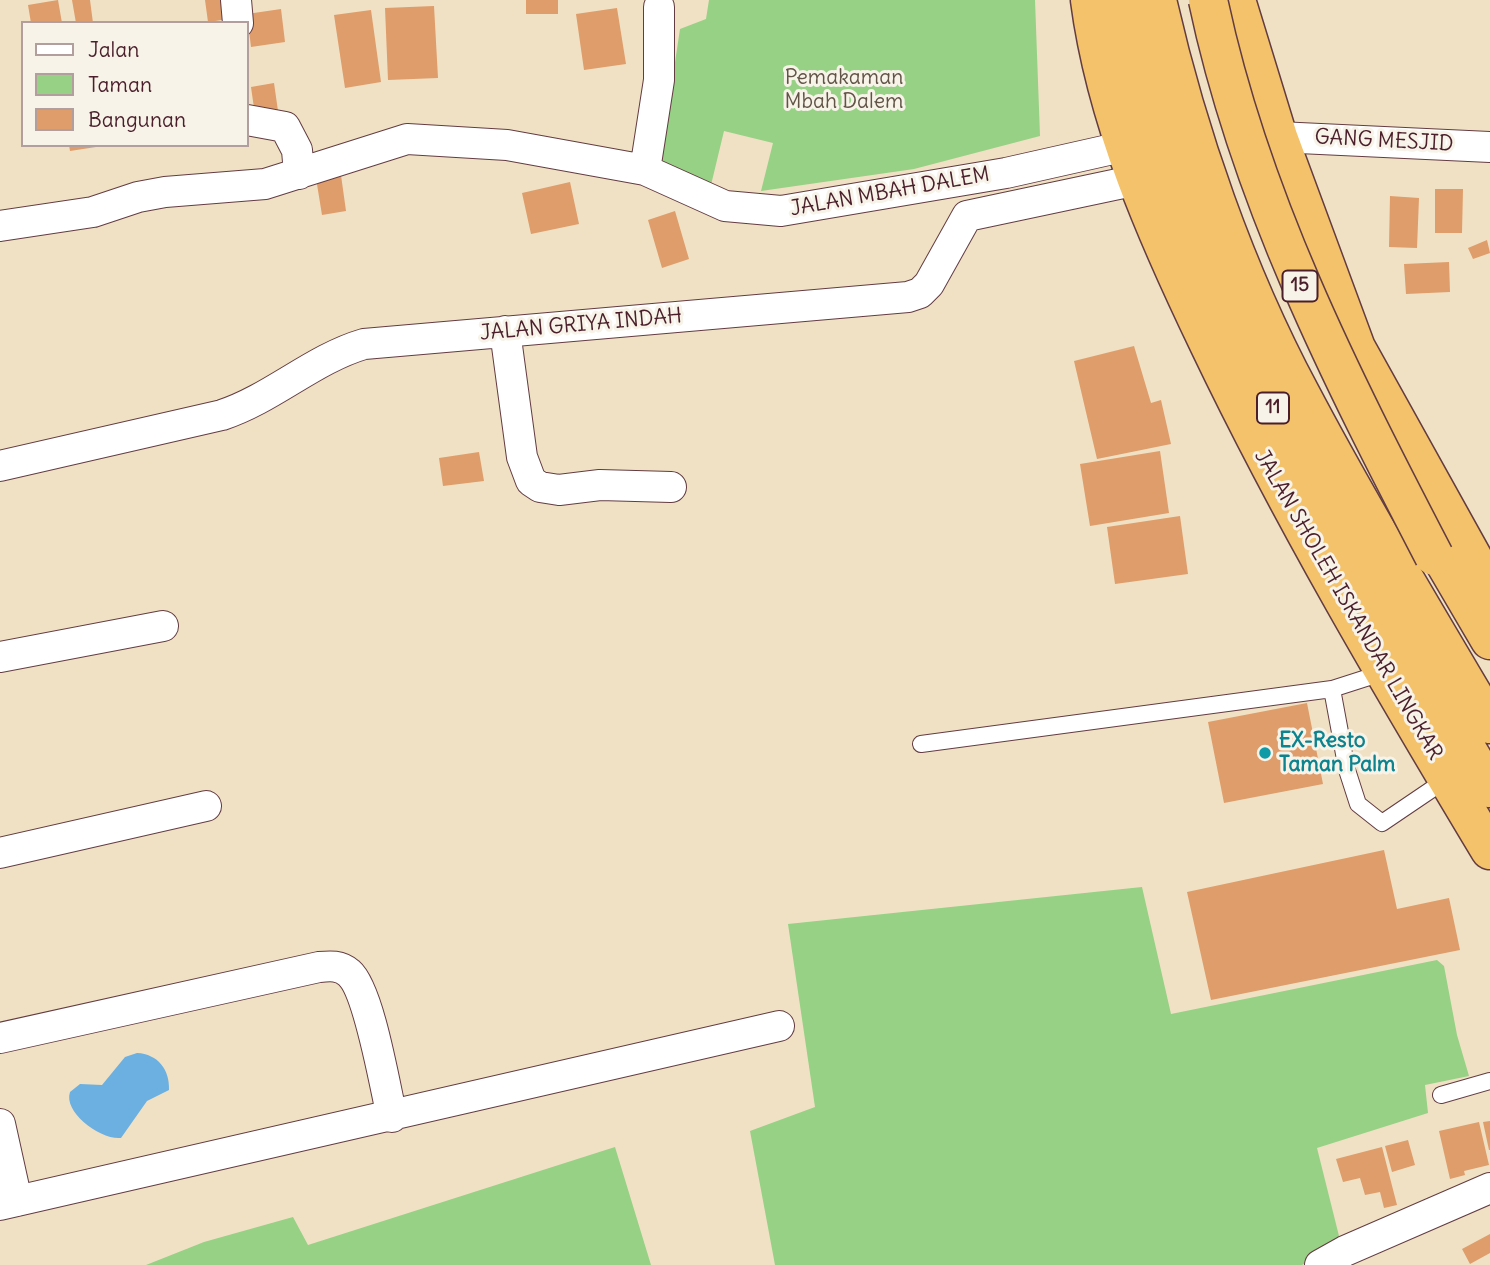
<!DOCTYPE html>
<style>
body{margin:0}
#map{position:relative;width:1490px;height:1265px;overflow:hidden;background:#f0e1c4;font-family:Delius,sans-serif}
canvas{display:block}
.legend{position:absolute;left:21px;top:21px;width:228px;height:126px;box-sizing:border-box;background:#f7f3e8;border:2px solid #b29e9c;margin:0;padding:9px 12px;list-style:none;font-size:21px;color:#4a1f2b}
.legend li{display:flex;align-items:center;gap:14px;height:35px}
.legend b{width:35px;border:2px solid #b29e9c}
</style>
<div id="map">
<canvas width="1490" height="1265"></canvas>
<ul class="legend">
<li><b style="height:9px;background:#fff"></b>Jalan</li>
<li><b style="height:19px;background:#96d185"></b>Taman</li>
<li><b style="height:19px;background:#de9d6a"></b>Bangunan</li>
</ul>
</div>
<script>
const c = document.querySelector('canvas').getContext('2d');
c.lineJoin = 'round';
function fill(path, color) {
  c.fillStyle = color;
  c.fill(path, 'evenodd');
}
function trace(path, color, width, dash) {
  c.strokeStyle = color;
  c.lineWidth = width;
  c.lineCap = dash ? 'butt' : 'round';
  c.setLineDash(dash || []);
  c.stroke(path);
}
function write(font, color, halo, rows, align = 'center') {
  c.font = font + ' Delius,sans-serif';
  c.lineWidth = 6;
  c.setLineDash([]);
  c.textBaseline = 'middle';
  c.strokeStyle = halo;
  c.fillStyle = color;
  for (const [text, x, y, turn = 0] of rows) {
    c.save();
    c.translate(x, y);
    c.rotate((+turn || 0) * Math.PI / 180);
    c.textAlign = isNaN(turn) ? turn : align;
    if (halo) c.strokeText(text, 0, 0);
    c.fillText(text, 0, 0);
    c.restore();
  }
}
const green = new Path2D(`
 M 709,0 L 1035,0 L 1040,136 L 914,169 L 761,191 L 773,143 L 724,131 L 711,185 L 660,162 L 680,29 L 706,19 Z
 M 1142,887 L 1171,1014 L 1437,960 L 1444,966 L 1457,1035 L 1469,1076 L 1425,1085 L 1428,1113 L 1317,1148 L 1341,1244 L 1302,1265 L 775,1265 L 750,1131 L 815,1107 L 788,924 Z
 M 615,1147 L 651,1265 L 146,1265 L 204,1242 L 293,1217 L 308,1245 Z`);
const water = new Path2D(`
 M 137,1053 C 158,1054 170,1070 169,1090 L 147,1101 L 121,1138 C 100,1140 63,1112 70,1092 L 80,1084 L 102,1085 L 125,1057 Z`);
const building = new Path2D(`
 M 58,0 L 62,23 L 31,23 L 28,5 Z
 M 72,0 L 90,0 L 93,23 L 76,23 Z
 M 205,0 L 234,0 L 236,18 L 208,22 Z
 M 526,0 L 558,0 L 558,14 L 526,14 Z
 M 434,6 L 438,78 L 388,80 L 385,8 Z
 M 617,8 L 626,64 L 584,70 L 576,14 Z
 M 281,9 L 285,42 L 251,47 L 247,14 Z
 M 371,10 L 381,82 L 345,88 L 334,15 Z
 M 274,83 L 279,118 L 256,122 L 251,87 Z
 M 69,145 L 96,145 L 96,147 L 70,151 Z
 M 340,168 L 346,211 L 322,215 L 315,172 Z
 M 570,182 L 579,224 L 531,234 L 522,193 Z
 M 1435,189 L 1463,189 L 1462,233 L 1435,233 Z
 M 1390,196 L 1419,198 L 1417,248 L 1389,247 Z
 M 675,211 L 689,259 L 662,268 L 648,220 Z
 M 1487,240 L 1490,253 L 1473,259 L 1468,248 Z
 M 1449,262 L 1450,292 L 1406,294 L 1404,264 Z
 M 1134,346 L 1151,403 L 1161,400 L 1171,444 L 1097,459 L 1074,361 Z
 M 1160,451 L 1169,513 L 1090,526 L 1080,464 Z
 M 479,452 L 484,481 L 443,486 L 439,458 Z
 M 1180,516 L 1188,574 L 1115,584 L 1107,527 Z
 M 1307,703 L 1323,784 L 1224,803 L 1208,722 Z
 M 1384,850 L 1397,909 L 1449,898 L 1460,950 L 1211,1000 L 1187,892 Z
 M 1490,1121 L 1490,1150 L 1489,1150 L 1483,1122 Z
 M 1479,1122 L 1489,1165 L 1464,1171 L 1465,1175 L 1450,1179 L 1439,1131 Z
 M 1408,1140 L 1415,1165 L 1392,1172 L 1385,1146 Z
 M 1382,1147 L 1397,1205 L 1384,1208 L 1380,1192 L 1365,1195 L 1360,1178 L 1343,1182 L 1336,1159 Z
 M 1490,1234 L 1490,1253 L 1470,1264 L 1462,1249 Z`);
const lane = new Path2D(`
 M 1332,689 L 1385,672
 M 921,744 L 1332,689 L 1347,770 L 1358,804 L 1382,823 L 1447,779
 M 1441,1095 L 1490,1081`);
const street = new Path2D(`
 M 236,0 L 238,23
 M 247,120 L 285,127 L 297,150 L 299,174
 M 1278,137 L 1490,147
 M 645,170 L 659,80 L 659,7
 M 0,226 L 93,212 L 138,197 L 165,192 L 265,184 L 407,139 L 507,145 L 645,170 L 725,206 L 781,211 L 1006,173 L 1126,146
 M 505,331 L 522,457 L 531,481 L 540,487 L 559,490 L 600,485 L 671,487
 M 0,466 L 222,415 C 273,398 313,359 364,344 L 908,297 L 920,293 L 929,284 L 967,216 L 1137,180
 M 0,657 L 163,626
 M 0,853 L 206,806
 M 0,1038 L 319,967 C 330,966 340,965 349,973 C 369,990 385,1087 392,1117
 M 0,1124 L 17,1201
 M 0,1205 L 779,1026
 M 1320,1265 L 1345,1251 L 1490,1188`);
const highway = new Path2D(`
 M 1090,0 C 1106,121 1157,236 1209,344 C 1292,518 1391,685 1490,850
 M 1120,0 L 1160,149 L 1241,350 L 1394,627 L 1490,788
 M 1157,0 C 1187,133 1236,273 1300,393 C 1359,505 1426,615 1490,724
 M 1236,0 L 1278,137 L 1356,348 L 1490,589
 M 1422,524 L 1490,640`);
const highwayBridge = new Path2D(`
 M 1208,0 C 1250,199 1341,377 1434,556`);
const markers = [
 [1265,753,7,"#0f9aa8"]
];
const shields = [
 [1300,286,35],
 [1273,408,32]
];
const shieldNames = [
 ["15",1300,286],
 ["11",1273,408]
];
const parkNames = [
 ["Pemakaman",844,78],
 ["Mbah Dalem",844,102]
];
const streetNames = [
 ["GANG MESJID",1384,141,3],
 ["JALAN MBAH DALEM",890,192,-10],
 ["JALAN GRIYA INDAH",581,325,-5],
 ["JALAN SHOLEH ISKANDAR LINGKAR",1348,605,60]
];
const cultureNames = [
 ["EX-Resto",1279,741],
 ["Taman Palm",1279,765]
];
fill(green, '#96d185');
fill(water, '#6cb0e1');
fill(building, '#de9d6a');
trace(lane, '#633c42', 18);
trace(street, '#633c42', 32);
trace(highway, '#633c42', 41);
trace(lane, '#fff', 16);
trace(street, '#fff', 30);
trace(highway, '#f3c26a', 38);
trace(highwayBridge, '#633c42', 41, []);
trace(highwayBridge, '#f3c26a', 38);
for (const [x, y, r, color] of markers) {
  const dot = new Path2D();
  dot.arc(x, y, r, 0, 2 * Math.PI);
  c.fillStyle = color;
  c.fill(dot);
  trace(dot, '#f7f3e8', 2.5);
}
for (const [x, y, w] of shields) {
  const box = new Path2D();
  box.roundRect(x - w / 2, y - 15.5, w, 31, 5);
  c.fillStyle = '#f7f3e8';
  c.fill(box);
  trace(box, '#4a1f2b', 2);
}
write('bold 19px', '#4a1f2b', null, shieldNames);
write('21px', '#615446', '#f7f3e8', parkNames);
write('21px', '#4a1f2b', '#f7f3e8', streetNames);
write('bold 21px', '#0d838f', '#f7f3e8', cultureNames, 'left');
</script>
